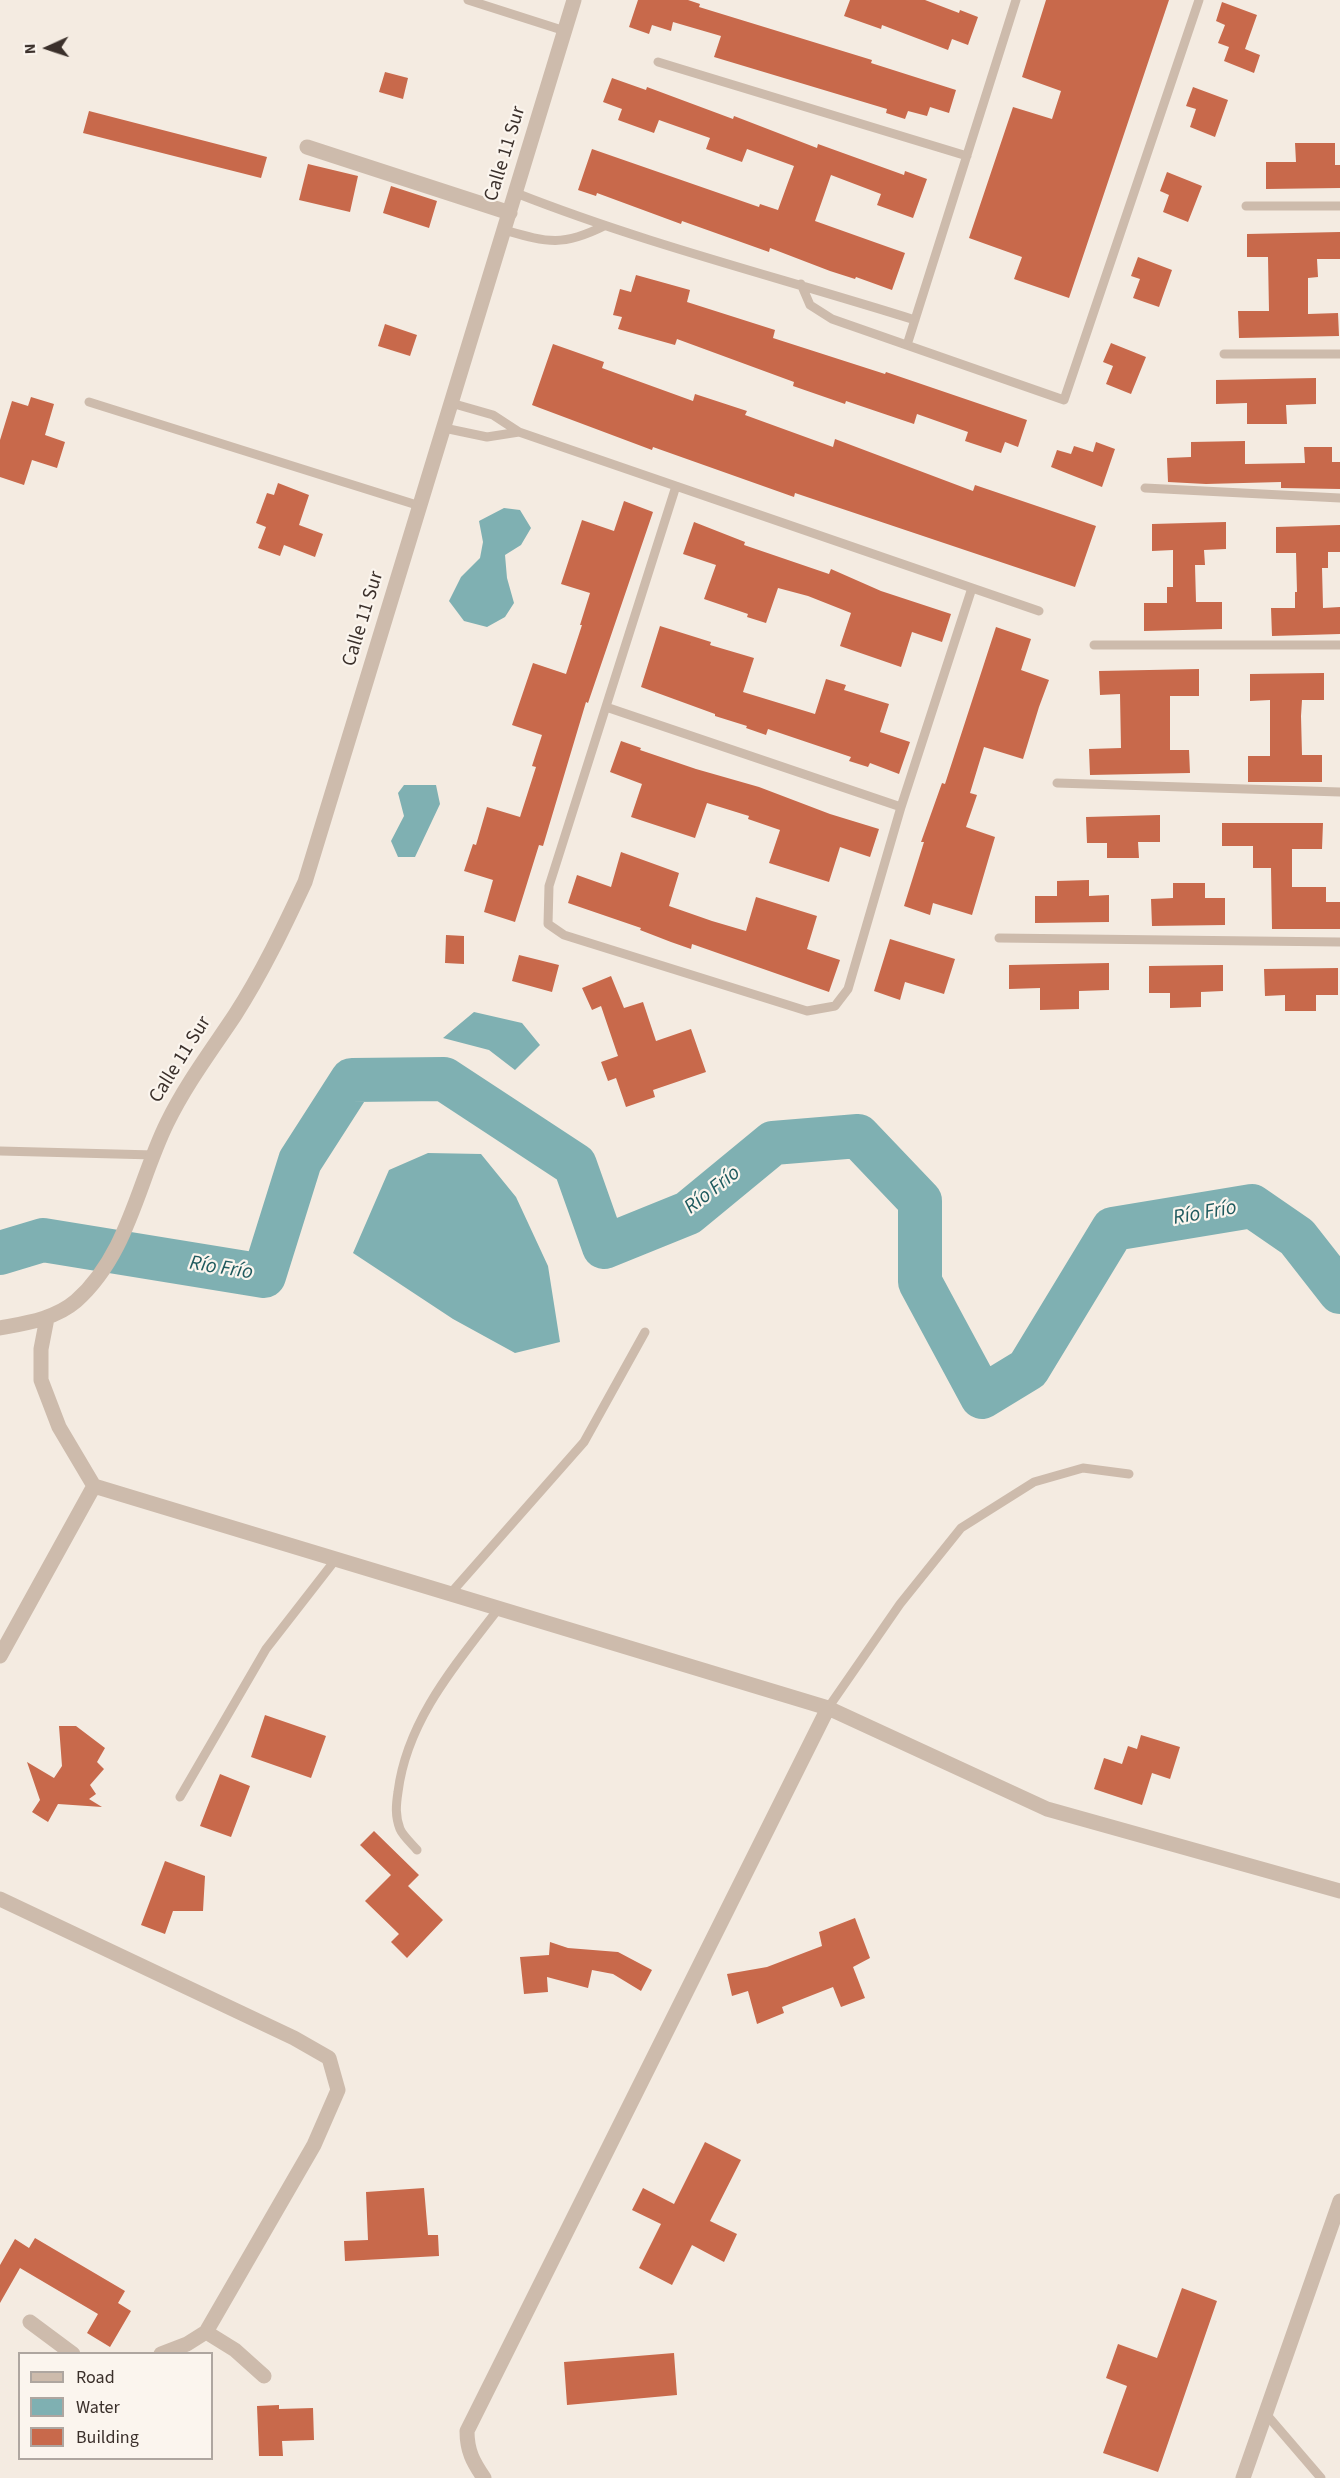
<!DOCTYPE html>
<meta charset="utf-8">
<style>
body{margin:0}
#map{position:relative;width:1340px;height:2478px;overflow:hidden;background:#f4ebe1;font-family:"Source Sans 3",sans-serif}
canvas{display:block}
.legend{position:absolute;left:18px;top:2352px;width:195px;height:108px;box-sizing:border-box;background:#fbf5ee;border:2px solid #aea6a0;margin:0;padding:8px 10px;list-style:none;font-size:18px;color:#3b302b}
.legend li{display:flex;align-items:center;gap:12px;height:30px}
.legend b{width:30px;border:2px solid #aea6a0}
.north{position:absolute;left:18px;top:18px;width:60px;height:60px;-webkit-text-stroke:4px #fbf5ee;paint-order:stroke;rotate:267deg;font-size:16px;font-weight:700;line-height:24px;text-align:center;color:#3b302b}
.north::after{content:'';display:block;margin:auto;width:21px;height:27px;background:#3b302b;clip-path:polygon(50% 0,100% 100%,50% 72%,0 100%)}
</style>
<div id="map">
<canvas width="1340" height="2478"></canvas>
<ul class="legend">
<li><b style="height:8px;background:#cdbbac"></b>Road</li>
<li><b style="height:16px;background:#7fb0b2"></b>Water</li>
<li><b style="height:16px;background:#c8694b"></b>Building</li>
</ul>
<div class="north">N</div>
</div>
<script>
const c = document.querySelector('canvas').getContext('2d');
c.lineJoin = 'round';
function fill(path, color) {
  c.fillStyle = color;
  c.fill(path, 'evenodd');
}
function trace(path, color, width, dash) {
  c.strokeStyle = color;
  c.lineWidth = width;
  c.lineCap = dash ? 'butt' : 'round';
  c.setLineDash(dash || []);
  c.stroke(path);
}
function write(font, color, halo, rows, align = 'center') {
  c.font = font + ' "Source Sans 3",sans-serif';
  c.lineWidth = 4.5;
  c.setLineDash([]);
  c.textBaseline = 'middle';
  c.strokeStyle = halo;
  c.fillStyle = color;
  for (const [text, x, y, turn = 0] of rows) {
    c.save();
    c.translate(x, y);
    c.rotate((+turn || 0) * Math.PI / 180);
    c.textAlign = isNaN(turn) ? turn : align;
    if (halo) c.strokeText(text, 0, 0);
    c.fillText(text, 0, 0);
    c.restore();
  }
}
const water = new Path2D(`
 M 504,508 L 520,510 L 531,528 L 521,545 L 505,555 L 507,578 L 514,603 L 505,617 L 487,627 L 464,621 L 449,601 L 461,577 L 480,558 L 483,542 L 479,521 Z
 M 404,785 L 436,785 L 440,804 L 415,857 L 398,857 L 391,841 L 404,816 L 398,793 Z
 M 474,1012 L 522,1023 L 540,1045 L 515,1070 L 489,1050 L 443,1038 Z
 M 428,1153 L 481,1154 L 516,1197 L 548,1266 L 560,1342 L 515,1353 L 453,1319 L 353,1253 L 389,1170 Z`);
const river = new Path2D(`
 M 0,1253 L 43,1240 L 264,1276 L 300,1161 L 352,1080 L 444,1079 L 575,1165 L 604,1247 L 688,1213 L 773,1143 L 858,1136 L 920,1201 L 920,1282 L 982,1397 L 1028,1369 L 1113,1229 L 1252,1206 L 1297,1237 L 1340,1292`);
const building = new Path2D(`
 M 638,0 L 688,0 L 700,4 L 699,7 L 872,60 L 871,63 L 956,90 L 949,113 L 930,107 L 927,116 L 908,111 L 905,119 L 886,113 L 887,109 L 714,57 L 721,36 L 673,22 L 671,31 L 652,25 L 649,34 L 629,27 Z
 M 850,0 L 925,0 L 959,13 L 960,10 L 978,17 L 968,45 L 952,39 L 948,50 L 882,25 L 881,29 L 844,16 Z
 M 1046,0 L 1169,0 L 1069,298 L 1014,279 L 1022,257 L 969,238 L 1013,107 L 1052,119 L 1061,91 L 1022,77 Z
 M 1222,2 L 1257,15 L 1245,49 L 1260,55 L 1254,73 L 1224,61 L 1229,47 L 1218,43 L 1225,25 L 1216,21 Z
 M 385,72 L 408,78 L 403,99 L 379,92 Z
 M 612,78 L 646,90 L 647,87 L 733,119 L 734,116 L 817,148 L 818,144 L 904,175 L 905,171 L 927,179 L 913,218 L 877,205 L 881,194 L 831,175 L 815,221 L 905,253 L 892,290 L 856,277 L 855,279 L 830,271 L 770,248 L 769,252 L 682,221 L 681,224 L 597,193 L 596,196 L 578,190 L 592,149 L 759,207 L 760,204 L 778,210 L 794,166 L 747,149 L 742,162 L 706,149 L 710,138 L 659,120 L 654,133 L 618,120 L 622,109 L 603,102 Z
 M 1193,87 L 1228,100 L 1215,137 L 1190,127 L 1196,109 L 1186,106 Z
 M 89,111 L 267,157 L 261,178 L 83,133 Z
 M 1295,143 L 1335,143 L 1335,165 L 1340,165 L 1340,188 L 1266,189 L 1266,162 L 1296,162 Z
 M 308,164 L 358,176 L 350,212 L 299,200 Z
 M 1167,172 L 1202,186 L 1188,222 L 1163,212 L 1169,195 L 1160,191 Z
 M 391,186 L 437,201 L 429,228 L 383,213 Z
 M 1340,232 L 1340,259 L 1317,259 L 1318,277 L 1308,278 L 1308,314 L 1338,313 L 1339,336 L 1239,338 L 1238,311 L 1269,311 L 1268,257 L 1247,257 L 1247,234 Z
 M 1138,257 L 1172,270 L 1159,307 L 1133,298 L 1140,279 L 1131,276 Z
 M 636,275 L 690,290 L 687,302 L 775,330 L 773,338 L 885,374 L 886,372 L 1027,420 L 1018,447 L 1005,442 L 1001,453 L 965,441 L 968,432 L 917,414 L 914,424 L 846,401 L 845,404 L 793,386 L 794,382 L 677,339 L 675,345 L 618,329 L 622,317 L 613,315 L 620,289 L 631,292 Z
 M 385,324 L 417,335 L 410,356 L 378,346 Z
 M 1111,343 L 1146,357 L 1131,394 L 1106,384 L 1113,366 L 1103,362 Z
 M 553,344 L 604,362 L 602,368 L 693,401 L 695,394 L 747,411 L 745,415 L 833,447 L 835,439 L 973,491 L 975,485 L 1096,526 L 1075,587 L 795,493 L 794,497 L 653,447 L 652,450 L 532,405 Z
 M 1316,378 L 1316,404 L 1286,405 L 1287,424 L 1247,424 L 1247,403 L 1216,404 L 1216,380 Z
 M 31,397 L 54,404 L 45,435 L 65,442 L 57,468 L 32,460 L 24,485 L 0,477 L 0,440 L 12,401 L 28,406 Z
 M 1245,441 L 1245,464 L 1305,463 L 1304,447 L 1332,447 L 1332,462 L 1340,462 L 1340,489 L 1281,488 L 1281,482 L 1206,484 L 1168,482 L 1167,458 L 1191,457 L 1191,442 Z
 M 1096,442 L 1115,449 L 1102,487 L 1051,467 L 1057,450 L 1071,454 L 1074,446 L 1093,452 Z
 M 278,483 L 309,495 L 299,525 L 323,534 L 315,557 L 284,545 L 280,556 L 258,548 L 266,527 L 256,523 L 267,493 L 274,495 Z
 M 624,501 L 653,512 L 588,703 L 586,702 L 543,846 L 539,845 L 515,922 L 484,912 L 493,880 L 464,871 L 473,844 L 476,845 L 487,807 L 520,817 L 536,767 L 532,766 L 542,735 L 512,725 L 533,663 L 566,674 L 582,625 L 580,625 L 590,593 L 561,584 L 582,520 L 614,531 Z
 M 694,522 L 745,542 L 744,545 L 829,574 L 831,569 L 881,591 L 951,614 L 942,642 L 912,632 L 901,667 L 840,646 L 851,613 L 808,596 L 778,588 L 766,623 L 747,617 L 748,614 L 704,599 L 716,565 L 683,554 Z
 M 1226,522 L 1226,549 L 1204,550 L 1205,565 L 1195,565 L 1196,602 L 1222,602 L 1222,629 L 1144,631 L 1144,603 L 1167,603 L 1167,587 L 1173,587 L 1173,550 L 1152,551 L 1152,524 Z
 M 1340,525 L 1340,552 L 1328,552 L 1328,568 L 1322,568 L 1323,608 L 1340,607 L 1340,634 L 1272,636 L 1271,608 L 1295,608 L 1295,592 L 1297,592 L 1296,553 L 1276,553 L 1276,527 Z
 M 660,626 L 711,642 L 710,645 L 754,658 L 743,692 L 815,714 L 826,679 L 846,685 L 844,690 L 889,704 L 880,732 L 910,742 L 899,774 L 870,763 L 868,767 L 849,761 L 851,757 L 768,729 L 766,735 L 746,728 L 747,726 L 715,716 L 715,714 L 641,687 Z
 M 996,627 L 1031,639 L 1021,670 L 1049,680 L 1039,707 L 1023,759 L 984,747 L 970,793 L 977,795 L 966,827 L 995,837 L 972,915 L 933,903 L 930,915 L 904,906 L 924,842 L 921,842 L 942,783 L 945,784 Z
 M 1199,669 L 1199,696 L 1170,696 L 1170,750 L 1189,750 L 1190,773 L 1090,775 L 1089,749 L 1121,748 L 1120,694 L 1100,695 L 1099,671 Z
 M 1324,673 L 1324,700 L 1302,700 L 1301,716 L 1302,755 L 1322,755 L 1322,782 L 1248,782 L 1248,756 L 1270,756 L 1270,700 L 1250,701 L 1250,674 Z
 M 621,741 L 641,748 L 640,750 L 696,769 L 759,787 L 830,814 L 879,829 L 870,857 L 840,847 L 829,882 L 769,863 L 780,830 L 748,819 L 749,816 L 707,803 L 695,838 L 631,817 L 642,784 L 610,772 Z
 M 1160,815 L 1160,842 L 1138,842 L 1139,858 L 1107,858 L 1107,843 L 1087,843 L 1086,817 Z
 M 1222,823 L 1323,823 L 1322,849 L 1292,849 L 1292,887 L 1326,887 L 1326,902 L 1340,902 L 1340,929 L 1272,929 L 1271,868 L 1253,868 L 1253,846 L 1222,846 Z
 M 621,852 L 679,873 L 669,906 L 712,921 L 746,931 L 756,897 L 817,916 L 807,949 L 840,960 L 829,992 L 692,944 L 691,949 L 671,942 L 640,930 L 641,928 L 568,903 L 577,875 L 611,887 Z
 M 1089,880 L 1089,896 L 1109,895 L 1109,922 L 1035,923 L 1035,896 L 1057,896 L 1057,881 Z
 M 1173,883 L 1205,883 L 1205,898 L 1225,898 L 1225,925 L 1152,926 L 1151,899 L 1173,898 Z
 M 446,935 L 464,936 L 464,964 L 445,963 Z
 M 890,939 L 955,959 L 944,994 L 905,982 L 900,1000 L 874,991 Z
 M 519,955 L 559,965 L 552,992 L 512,981 Z
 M 1109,963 L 1109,990 L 1079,991 L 1079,1009 L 1040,1010 L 1040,988 L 1009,989 L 1009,965 Z
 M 1223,965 L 1223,991 L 1201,992 L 1201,1007 L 1170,1008 L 1170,993 L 1149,993 L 1149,966 Z
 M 1338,968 L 1338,995 L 1316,995 L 1316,1011 L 1285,1011 L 1285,995 L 1265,996 L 1264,969 Z
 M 611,976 L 624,1008 L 643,1002 L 656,1041 L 691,1029 L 706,1072 L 653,1090 L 655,1097 L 626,1107 L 616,1078 L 608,1081 L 601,1062 L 618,1056 L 601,1006 L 592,1010 L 582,988 Z
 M 265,1715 L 326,1736 L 311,1778 L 251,1757 Z
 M 59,1726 L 76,1726 L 105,1748 L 97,1762 L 104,1769 L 90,1785 L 96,1794 L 89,1799 L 102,1807 L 58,1804 L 48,1822 L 32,1812 L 40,1800 L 27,1762 L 54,1778 L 62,1766 Z
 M 1141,1735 L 1180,1747 L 1170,1779 L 1152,1773 L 1142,1805 L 1094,1789 L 1104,1758 L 1122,1764 L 1128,1746 L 1137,1749 Z
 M 220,1774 L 250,1786 L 231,1837 L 200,1826 Z
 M 374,1831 L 419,1875 L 408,1886 L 443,1920 L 407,1958 L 391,1942 L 399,1934 L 365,1901 L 391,1875 L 360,1845 Z
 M 165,1861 L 205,1876 L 203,1911 L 173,1911 L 165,1934 L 141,1925 Z
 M 855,1918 L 870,1958 L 853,1967 L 865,1998 L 841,2007 L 833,1987 L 782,2007 L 784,2013 L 757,2024 L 748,1991 L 732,1996 L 727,1974 L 767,1967 L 822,1946 L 819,1932 Z
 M 550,1942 L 568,1948 L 618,1952 L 652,1970 L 641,1991 L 613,1974 L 592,1970 L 588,1988 L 547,1977 L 548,1992 L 524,1994 L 520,1957 L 549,1955 Z
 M 705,2142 L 741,2160 L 710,2221 L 737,2234 L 724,2262 L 692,2245 L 672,2285 L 639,2268 L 661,2224 L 632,2210 L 643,2188 L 674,2204 Z
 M 424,2188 L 428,2235 L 438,2235 L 439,2256 L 345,2261 L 344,2241 L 368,2240 L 366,2192 Z
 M 35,2238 L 125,2291 L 118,2303 L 131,2311 L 110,2347 L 87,2333 L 98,2314 L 20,2268 L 0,2303 L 0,2265 L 15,2239 L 29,2248 Z
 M 1182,2288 L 1217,2301 L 1158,2472 L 1103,2453 L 1127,2386 L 1106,2378 L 1118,2344 L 1157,2358 Z
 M 674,2353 L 677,2395 L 567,2405 L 564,2362 Z
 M 279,2405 L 279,2409 L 313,2408 L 314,2440 L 282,2441 L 283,2456 L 259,2456 L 257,2406 Z`);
const service = new Path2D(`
 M 468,0 L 565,31
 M 658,62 L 967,156
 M 516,193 C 645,244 782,278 915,320
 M 1246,206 L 1340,206
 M 504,230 C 547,242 562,247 604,226
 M 801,284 L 810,305 L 832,319 L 1064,400 L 1199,0
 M 907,345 L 1016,0
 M 1224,354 L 1340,354
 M 89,402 L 420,506
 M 451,403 L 493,415 L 519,432 L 1039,611
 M 444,428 L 487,437 L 519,432
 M 676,486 L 549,886 L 548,924 L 564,935 L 807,1011 L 835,1006 L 848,989 L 901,807 L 972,588
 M 1145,488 L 1340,498
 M 1094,645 L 1340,645
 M 606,707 L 901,807
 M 1057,783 L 1340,792
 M 999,938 L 1340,942
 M 0,1151 L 154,1155
 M 450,1594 L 584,1442 L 645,1332
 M 828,1708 L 900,1604 L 961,1528 L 1034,1482 L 1083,1468 L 1129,1474
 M 180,1797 L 266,1649 L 336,1559
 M 417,1850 C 412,1844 403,1836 400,1829 C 395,1816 396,1805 398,1792 C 407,1720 456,1664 499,1608
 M 1266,2414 L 1321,2478`);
const minor = new Path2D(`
 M 307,147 L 510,213
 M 47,1318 L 41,1349 L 41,1380 L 59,1427 L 94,1486 L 828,1708
 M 0,1328 C 26,1323 55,1319 76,1301 C 128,1255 138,1182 167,1123 C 186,1084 211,1051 235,1015 C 262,973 284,927 305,882 L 574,0
 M 0,1656 L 94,1486
 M 0,1899 L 294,2038 L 329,2058 L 338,2090 L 314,2145 L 206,2332 L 187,2344 L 161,2354
 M 30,2322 L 73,2354
 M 206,2332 L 235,2350 L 264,2376
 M 484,2478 C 473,2462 467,2451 467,2431 L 828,1708 L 1047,1809 L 1340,1891
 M 1243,2478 L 1340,2201`);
const streetNames = [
 ["Calle 11 Sur",506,154,-73],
 ["Calle 11 Sur",364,619,-73],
 ["Calle 11 Sur",181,1060,-58]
];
const waterNames = [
 ["Río Frío",713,1191,-38],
 ["Río Frío",1205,1214,-10],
 ["Río Frío",221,1269,9]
];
fill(water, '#7fb0b2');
trace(river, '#7fb0b2', 44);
fill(building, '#c8694b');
trace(service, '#cdbbac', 9);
trace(minor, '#cdbbac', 15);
write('20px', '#3b302b', '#fbf5ee', streetNames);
write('italic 21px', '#1f5a5e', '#fbf5ee', waterNames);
</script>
